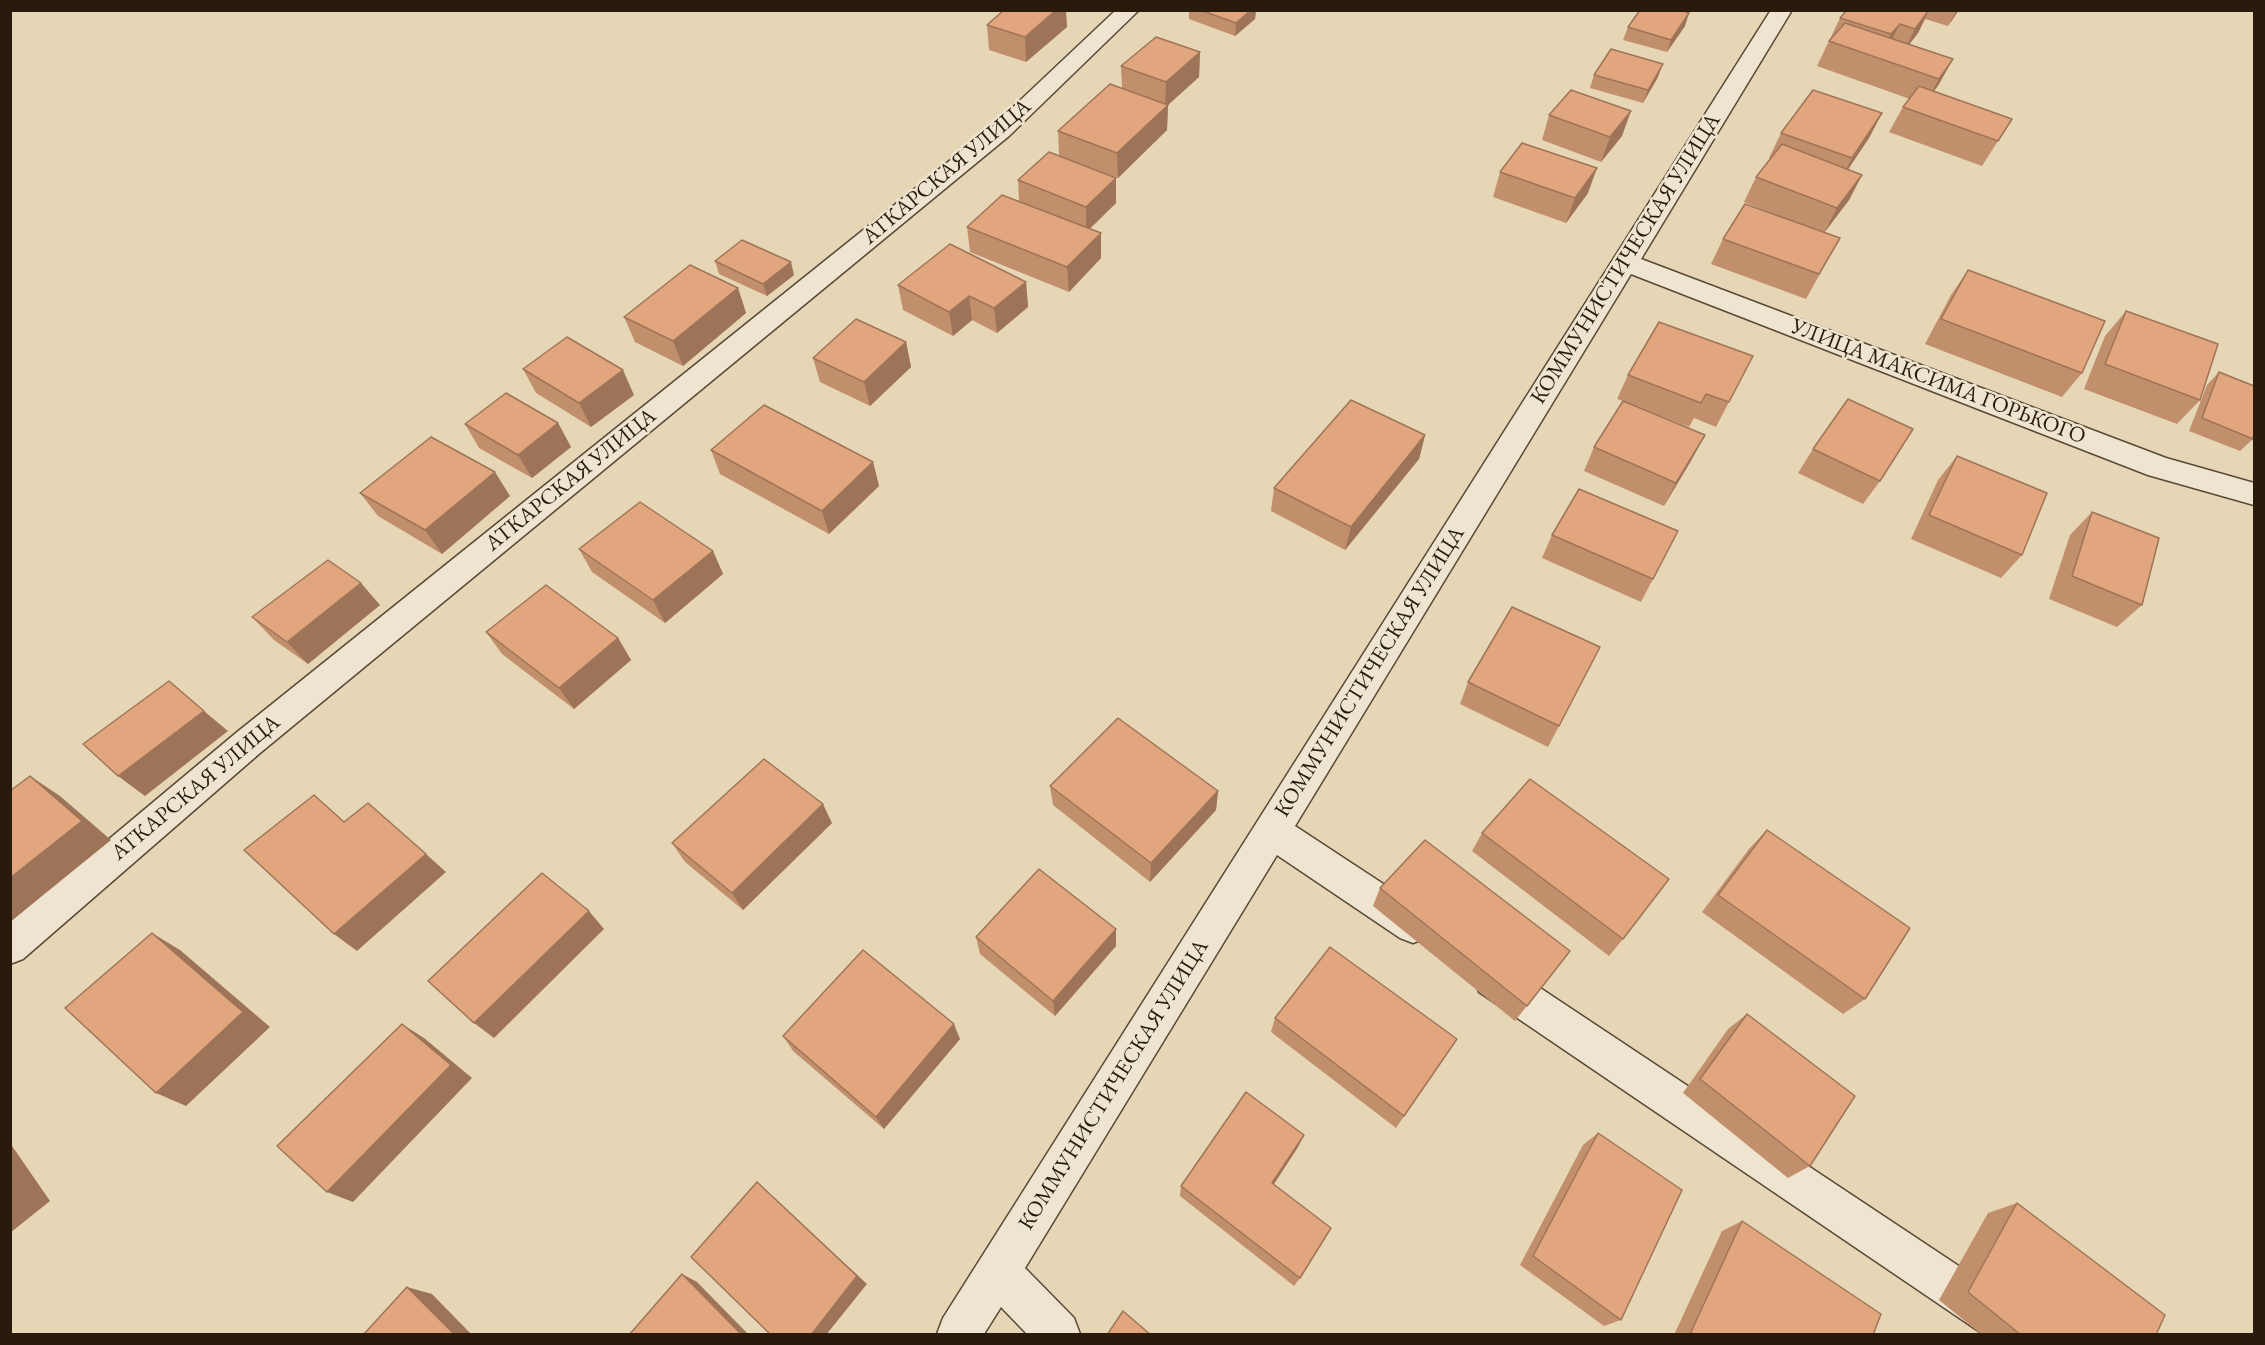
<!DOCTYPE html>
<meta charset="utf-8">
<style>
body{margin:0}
#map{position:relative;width:2265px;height:1345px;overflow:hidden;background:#e6d6b5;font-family:"EB Garamond",serif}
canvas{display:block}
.frame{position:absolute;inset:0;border:12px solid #291a0b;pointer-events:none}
</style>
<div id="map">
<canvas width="2265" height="1345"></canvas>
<div class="frame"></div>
</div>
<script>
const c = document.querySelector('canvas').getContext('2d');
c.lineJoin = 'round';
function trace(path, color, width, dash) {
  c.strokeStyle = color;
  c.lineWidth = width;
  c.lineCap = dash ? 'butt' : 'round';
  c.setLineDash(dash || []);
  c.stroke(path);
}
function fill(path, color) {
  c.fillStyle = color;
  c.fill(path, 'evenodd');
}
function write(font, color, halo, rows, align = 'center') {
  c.font = font + ' "EB Garamond",serif';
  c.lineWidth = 5;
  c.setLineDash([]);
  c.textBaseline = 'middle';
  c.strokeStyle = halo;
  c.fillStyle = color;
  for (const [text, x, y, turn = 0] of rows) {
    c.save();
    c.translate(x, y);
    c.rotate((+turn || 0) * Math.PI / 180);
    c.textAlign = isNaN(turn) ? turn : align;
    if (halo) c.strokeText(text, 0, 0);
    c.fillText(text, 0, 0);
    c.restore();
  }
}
const minor = new Path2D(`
 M 1116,10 L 1139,10 L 1009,136 L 260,753 L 23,959 L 10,964 L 10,922 L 236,733 L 993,126 Z
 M 1771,10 L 1792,10 L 1641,259 L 2166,458 L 2254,483 L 2254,505 L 2148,475 L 1631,274 L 1295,826 L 1426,912 L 1432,925 L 1426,938 L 1413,943 L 1400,938 L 1277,855 L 1025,1268 L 1074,1318 L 1080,1334 L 1027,1334 L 1001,1307 L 984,1334 L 937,1334 L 943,1318 Z
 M 1493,960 L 1507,966 L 2037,1318 L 2043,1334 L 1983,1334 L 1479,992 L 1474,979 L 1479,966 Z`);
const wall = new Path2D(`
 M 1189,10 L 1256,10 L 1255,19 L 1235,36 L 1189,19 Z
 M 1847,10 L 1959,10 L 1948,26 L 1925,19 L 1918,33 L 1909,44 L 1953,59 L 1939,84 L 1934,91 L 2012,119 L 1982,166 L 1889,132 L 1903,107 L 1910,99 L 1817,66 L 1840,18 Z
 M 987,25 L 1067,27 L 1026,62 L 989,50 Z
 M 1685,26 L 1667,52 L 1623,40 L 1628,27 Z
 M 1200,52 L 1199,77 L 1168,105 L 1167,130 L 1118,178 L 1059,156 L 1058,131 L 1122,88 L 1121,66 Z
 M 1594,75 L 1658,77 L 1643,103 L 1590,88 Z
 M 1882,113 L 1869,138 L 1848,169 L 1862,175 L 1849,200 L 1824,233 L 1840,238 L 1806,299 L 1711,264 L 1723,239 L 1796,223 L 1744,202 L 1756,177 L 1770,159 L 1769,158 L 1781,133 Z
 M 1549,115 L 1622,136 L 1601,162 L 1542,140 Z
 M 1500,172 L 1588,193 L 1566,223 L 1493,197 Z
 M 1018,180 L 1116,203 L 1090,229 L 1101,258 L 1069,292 L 970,252 L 967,227 L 1019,202 Z
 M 715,261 L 794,275 L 767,296 L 719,274 Z
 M 1968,270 L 2082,373 L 2062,397 L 1925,344 L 1951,295 Z
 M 1026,282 L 1028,307 L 997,333 L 972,320 L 953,336 L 903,310 L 898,285 Z
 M 738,288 L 746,313 L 683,366 L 635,342 L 624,317 Z
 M 2126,311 L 2200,400 L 2177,424 L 2084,389 L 2105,336 Z
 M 1659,322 L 1729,402 L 1716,427 L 1694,418 L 1689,427 L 1628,403 L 1692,459 L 1664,506 L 1584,471 L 1594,447 L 1623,401 L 1617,399 L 1628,375 Z
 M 906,342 L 911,367 L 870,406 L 820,382 L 813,358 Z
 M 523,369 L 634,395 L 591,427 L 536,393 Z
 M 2219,372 L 2253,439 L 2240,451 L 2189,431 L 2207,385 Z
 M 558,423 L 571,447 L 532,478 L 479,448 L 465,424 Z
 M 1425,435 L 1419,459 L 1345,550 L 1271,511 L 1274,488 Z
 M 1813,449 L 1880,481 L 1863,504 L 1798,473 Z
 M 711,450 L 873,462 L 879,486 L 829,534 L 720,474 Z
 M 1957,456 L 2022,555 L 2001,578 L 1911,539 L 1938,480 Z
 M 360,493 L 510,496 L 442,554 L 378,516 Z
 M 2092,512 L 2142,605 L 2117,627 L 2049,599 L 2070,535 Z
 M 1552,535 L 1653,579 L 1641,602 L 1542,558 Z
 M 579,549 L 713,551 L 723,574 L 665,623 L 592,572 Z
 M 380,605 L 308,664 L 274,640 L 252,617 Z
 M 486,632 L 618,638 L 631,660 L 574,709 L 502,654 Z
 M 1468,682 L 1559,726 L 1548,747 L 1460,704 Z
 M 1050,786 L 1218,791 L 1216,810 L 1150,882 L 1053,805 Z
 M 832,823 L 743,910 L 685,862 L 672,843 Z
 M 1767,830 L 1865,999 L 1843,1014 L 1702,912 L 1749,849 Z
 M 1482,833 L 1623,939 L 1609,956 L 1472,851 Z
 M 1380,888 L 1570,951 L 1515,1021 L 1373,906 Z
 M 976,937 L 1116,946 L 1055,1016 L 980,954 Z
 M 1747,1014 L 1810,1166 L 1788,1178 L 1683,1093 L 1728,1029 Z
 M 1275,1018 L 1457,1039 L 1396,1128 L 1271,1032 Z
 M 783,1036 L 960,1039 L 884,1129 L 793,1051 Z
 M 1598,1133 L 1621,1320 L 1604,1326 L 1520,1265 L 1583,1145 Z
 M 1298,1147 L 1274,1184 L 1300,1278 L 1294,1286 L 1180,1196 L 1181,1186 Z
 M 2017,1203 L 2156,1335 L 1982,1335 L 1939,1300 L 1988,1213 Z
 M 1742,1221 L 1873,1335 L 1674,1335 L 1722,1231 Z`);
const shadedWall = new Path2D(`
 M 1056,10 L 1066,10 L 1067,27 L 1026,62 L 1025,37 Z
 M 1251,10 L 1256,10 L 1255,19 L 1235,36 L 1236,23 Z
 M 1929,10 L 1918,33 L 1902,54 L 1915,29 Z
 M 1957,10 L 1959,10 L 1948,26 Z
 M 1689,13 L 1685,26 L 1667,52 L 1671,40 Z
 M 1900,24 L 1887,49 L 1879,59 L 1891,34 Z
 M 1200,52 L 1199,77 L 1168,105 L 1167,130 L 1118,178 L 1117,153 L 1165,107 L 1166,82 Z
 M 1953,59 L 1939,84 L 1925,104 L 1939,79 Z
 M 1663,64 L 1658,77 L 1643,103 L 1648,90 Z
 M 1631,111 L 1622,136 L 1601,162 L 1610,137 Z
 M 1882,113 L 1869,138 L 1839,183 L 1852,158 Z
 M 1597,168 L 1588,193 L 1566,223 L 1575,198 Z
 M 1862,175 L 1849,200 L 1824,233 L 1837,208 Z
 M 1116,178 L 1116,203 L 1086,232 L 1086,207 Z
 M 1101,233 L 1101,258 L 1069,292 L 1067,267 Z
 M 791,262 L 794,275 L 767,296 L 763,284 Z
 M 1026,282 L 1028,307 L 997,333 L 994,308 Z
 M 738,288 L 746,313 L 683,366 L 673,341 Z
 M 969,296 L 972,320 L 953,336 L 949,312 Z
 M 906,342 L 911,367 L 870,406 L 864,382 Z
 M 623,370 L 634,395 L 591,427 L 579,403 Z
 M 558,423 L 571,447 L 532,478 L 518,455 Z
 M 1425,435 L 1419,459 L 1345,550 L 1351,527 Z
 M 1705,435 L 1692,459 L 1664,506 L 1676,483 Z
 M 873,462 L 879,486 L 829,534 L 822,511 Z
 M 495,472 L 510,496 L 442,554 L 425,530 Z
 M 713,551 L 723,574 L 665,623 L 653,600 Z
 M 361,583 L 380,605 L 308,664 L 287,642 Z
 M 618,638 L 631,660 L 574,709 L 559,688 Z
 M 204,711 L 228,731 L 145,796 L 118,776 Z
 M 30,776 L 60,796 L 111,840 L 10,922 L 10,878 Z
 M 1218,791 L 1216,810 L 1150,882 L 1151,863 Z
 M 823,804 L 832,823 L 743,910 L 732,893 Z
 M 426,854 L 446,872 L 357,951 L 334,934 Z
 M 589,911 L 604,929 L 494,1038 L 474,1023 Z
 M 1116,929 L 1116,946 L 1055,1016 L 1053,1001 Z
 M 152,933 L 180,950 L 270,1027 L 186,1106 L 156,1093 Z
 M 402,1024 L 424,1038 L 472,1078 L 353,1202 L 327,1192 Z
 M 954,1024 L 960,1039 L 884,1129 L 876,1117 Z
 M 1304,1135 L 1298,1147 L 1268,1193 L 1272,1183 Z
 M 10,1143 L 50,1201 L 10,1233 Z
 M 757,1182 L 867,1284 L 826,1335 L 811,1335 Z
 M 682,1274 L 697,1282 L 749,1335 L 742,1335 Z
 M 407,1287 L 432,1294 L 472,1335 L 455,1335 Z`);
const building = new Path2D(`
 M 1004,10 L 1056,10 L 1025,37 L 987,25 Z
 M 1200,10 L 1251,10 L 1236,23 Z
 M 1640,10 L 1680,10 L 1689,13 L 1671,40 L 1628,27 Z
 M 1847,10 L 1929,10 L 1915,29 L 1900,24 L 1891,34 L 1840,18 Z
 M 1845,23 L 1953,59 L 1939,79 L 1829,41 Z
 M 1156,37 L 1200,52 L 1166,82 L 1121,66 Z
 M 1611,49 L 1663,64 L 1648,90 L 1594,75 Z
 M 1110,84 L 1168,105 L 1117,153 L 1058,131 Z
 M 1919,86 L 2012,119 L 1998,141 L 1903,107 Z
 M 1571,90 L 1631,111 L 1610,137 L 1549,115 Z
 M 1813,90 L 1882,113 L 1852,158 L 1781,133 Z
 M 1522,143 L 1597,168 L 1575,198 L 1500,172 Z
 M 1782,144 L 1862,175 L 1837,208 L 1756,177 Z
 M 1049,152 L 1116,178 L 1086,207 L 1018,180 Z
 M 1002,195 L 1101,233 L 1067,267 L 967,227 Z
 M 1745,204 L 1840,238 L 1819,274 L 1723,239 Z
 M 742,240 L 791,262 L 763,284 L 715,261 Z
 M 950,244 L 1026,282 L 994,308 L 969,296 L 949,312 L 898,285 Z
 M 690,265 L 738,288 L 673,341 L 624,317 Z
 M 1968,270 L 2105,321 L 2082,373 L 1941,319 Z
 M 2126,311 L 2218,344 L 2200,400 L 2105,364 Z
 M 856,319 L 906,342 L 864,382 L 813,358 Z
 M 1659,322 L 1753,356 L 1729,402 L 1706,394 L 1701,403 L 1628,375 Z
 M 567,337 L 623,370 L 579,403 L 523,369 Z
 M 2219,372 L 2254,386 L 2254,433 L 2253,439 L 2202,418 Z
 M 506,393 L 558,423 L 518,455 L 465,424 Z
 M 1848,399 L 1913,429 L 1880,481 L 1813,449 Z
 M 1351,400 L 1425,435 L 1351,527 L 1274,488 Z
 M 1623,401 L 1705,435 L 1676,483 L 1594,447 Z
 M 764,405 L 873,462 L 822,511 L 711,450 Z
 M 431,437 L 495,472 L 425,530 L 360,493 Z
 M 1957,456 L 2047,493 L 2022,555 L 1929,515 Z
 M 1579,489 L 1678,531 L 1653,579 L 1552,535 Z
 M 640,502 L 713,551 L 653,600 L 579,549 Z
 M 2092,512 L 2159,538 L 2142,605 L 2072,576 Z
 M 328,560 L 361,583 L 287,642 L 252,617 Z
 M 546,585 L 618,638 L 559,688 L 486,632 Z
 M 1512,607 L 1600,647 L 1559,726 L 1468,682 Z
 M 169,681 L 204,711 L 118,776 L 83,744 Z
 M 1118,718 L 1218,791 L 1151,863 L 1050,786 Z
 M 764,759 L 823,804 L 732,893 L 672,843 Z
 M 30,776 L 82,821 L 10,878 L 10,791 Z
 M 1530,779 L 1669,879 L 1623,939 L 1482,833 Z
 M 314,795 L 344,822 L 368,803 L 426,854 L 334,934 L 244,850 Z
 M 1767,830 L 1910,928 L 1865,999 L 1718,895 Z
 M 1425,840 L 1570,951 L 1527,1006 L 1380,888 Z
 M 1039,869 L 1116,929 L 1053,1001 L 976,937 Z
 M 542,873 L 589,911 L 474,1023 L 428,981 Z
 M 152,933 L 243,1012 L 156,1093 L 65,1008 Z
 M 1330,947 L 1457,1039 L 1404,1116 L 1275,1018 Z
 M 863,950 L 954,1024 L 876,1117 L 783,1036 Z
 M 1747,1014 L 1855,1096 L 1810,1166 L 1700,1079 Z
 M 402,1024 L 451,1065 L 327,1192 L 277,1146 Z
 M 1246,1092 L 1304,1135 L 1272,1183 L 1331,1228 L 1300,1278 L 1181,1186 Z
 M 1598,1133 L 1682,1190 L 1621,1320 L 1533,1256 Z
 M 757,1182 L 857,1276 L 811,1335 L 771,1335 L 691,1257 Z
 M 2017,1203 L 2165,1315 L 2156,1335 L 2021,1335 L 1968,1292 Z
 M 1742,1221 L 1881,1314 L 1873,1335 L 1694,1335 L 1691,1332 Z
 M 682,1274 L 742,1335 L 629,1335 Z
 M 407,1287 L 455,1335 L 363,1335 Z
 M 1123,1311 L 1151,1335 L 1107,1335 Z`);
const streetNames = [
 ["АТКАРСКАЯ УЛИЦА",947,172,-40],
 ["КОММУНИСТИЧЕСКАЯ УЛИЦА",1626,259,-58],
 ["УЛИЦА МАКСИМА ГОРЬКОГО",1938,382,21],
 ["АТКАРСКАЯ УЛИЦА",571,480,-39],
 ["КОММУНИСТИЧЕСКАЯ УЛИЦА",1370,672,-58],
 ["АТКАРСКАЯ УЛИЦА",196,788,-40],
 ["КОММУНИСТИЧЕСКАЯ УЛИЦА",1114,1085,-58]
];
trace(minor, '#584936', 3);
fill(minor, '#efe4cf');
fill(wall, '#c28f6c');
fill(shadedWall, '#9e7458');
fill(building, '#e2a67e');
trace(building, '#9e7458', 1.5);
write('22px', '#291a0b', '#efe4cf', streetNames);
</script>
